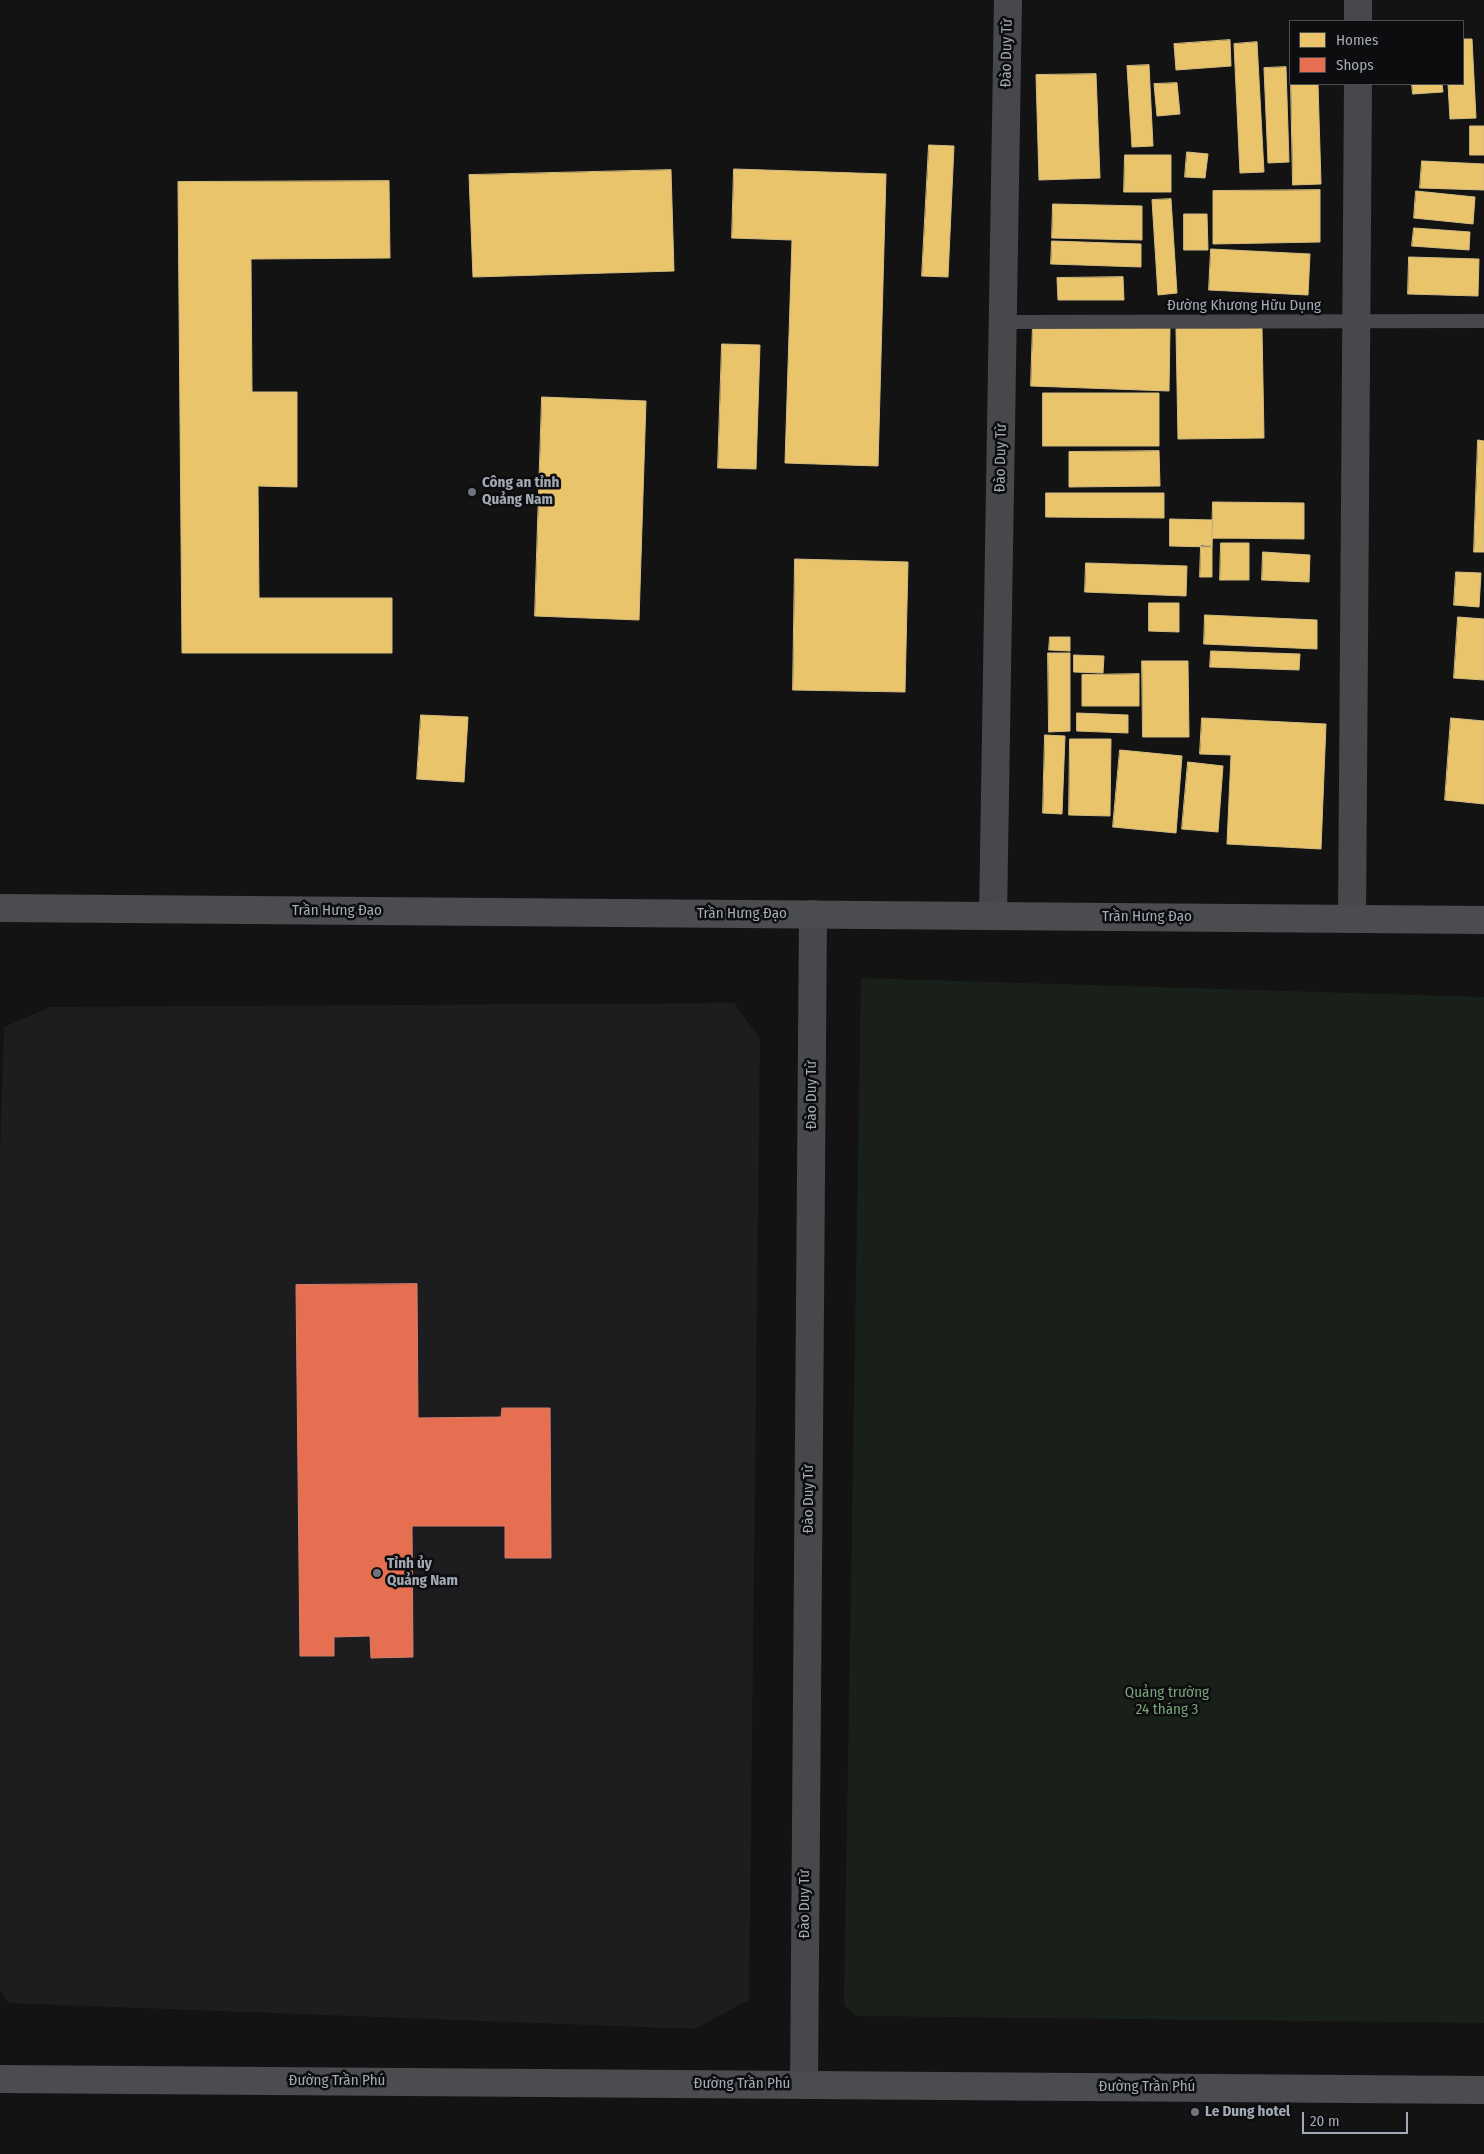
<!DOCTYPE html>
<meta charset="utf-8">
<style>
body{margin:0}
#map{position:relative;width:1484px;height:2154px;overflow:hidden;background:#131313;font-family:"Fira Sans Condensed",sans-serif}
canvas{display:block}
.legend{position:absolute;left:1289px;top:20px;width:175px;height:65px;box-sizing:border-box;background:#0d0d0f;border:1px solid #494c52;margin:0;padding:6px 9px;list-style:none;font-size:15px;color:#a2aab6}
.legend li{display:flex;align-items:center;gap:10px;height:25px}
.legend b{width:25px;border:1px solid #494c52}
.scale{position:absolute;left:1302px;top:2112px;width:106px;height:22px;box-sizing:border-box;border:2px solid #a2aab6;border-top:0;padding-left:6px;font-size:15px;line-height:18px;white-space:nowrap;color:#a2aab6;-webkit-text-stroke:4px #0d0d0f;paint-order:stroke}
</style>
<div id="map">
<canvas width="1484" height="2154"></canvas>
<ul class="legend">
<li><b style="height:14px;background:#e9c46a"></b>Homes</li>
<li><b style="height:14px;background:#e76f51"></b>Shops</li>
</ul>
<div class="scale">20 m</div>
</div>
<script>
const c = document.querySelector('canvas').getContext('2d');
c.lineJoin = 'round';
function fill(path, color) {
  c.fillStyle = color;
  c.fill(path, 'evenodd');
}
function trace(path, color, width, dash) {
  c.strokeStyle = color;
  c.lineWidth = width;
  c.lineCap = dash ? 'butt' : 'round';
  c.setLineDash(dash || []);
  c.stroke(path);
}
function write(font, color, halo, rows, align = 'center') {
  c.font = font + ' "Fira Sans Condensed",sans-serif';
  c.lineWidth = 5;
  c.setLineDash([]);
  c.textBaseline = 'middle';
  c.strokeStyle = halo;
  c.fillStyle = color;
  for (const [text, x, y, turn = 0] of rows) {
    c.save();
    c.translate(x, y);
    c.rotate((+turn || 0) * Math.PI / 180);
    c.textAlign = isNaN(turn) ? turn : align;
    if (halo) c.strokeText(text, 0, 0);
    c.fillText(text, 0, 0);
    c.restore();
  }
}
const built = new Path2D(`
 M 734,1003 L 760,1038 L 749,2000 L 694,2029 L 9,2003 L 0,1990 L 0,1156 L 4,1027 L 50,1007 Z`);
const green = new Path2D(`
 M 861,978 L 1484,997 L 1484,2023 L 857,2016 L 844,2005 Z`);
const homes = new Path2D(`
 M 1463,39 L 1472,39 L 1476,118 L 1450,119 L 1448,84 L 1463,84 Z
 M 1230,40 L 1231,66 L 1176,70 L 1174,44 Z
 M 1257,42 L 1264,172 L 1240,173 L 1234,44 Z
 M 1149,65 L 1153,146 L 1132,147 L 1127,66 Z
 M 1286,67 L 1289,162 L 1268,163 L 1264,68 Z
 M 1096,74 L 1100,178 L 1039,180 L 1036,75 Z
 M 1177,83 L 1180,114 L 1157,116 L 1154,84 Z
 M 1291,84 L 1318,84 L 1321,184 L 1293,185 Z
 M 1412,84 L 1442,84 L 1443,92 L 1413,94 Z
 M 1470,126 L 1484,126 L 1484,155 L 1470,155 Z
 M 929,145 L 954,146 L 948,277 L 922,276 Z
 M 1187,152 L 1208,154 L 1205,178 L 1185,177 Z
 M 1125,155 L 1171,155 L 1171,192 L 1124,192 Z
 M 1422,161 L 1484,164 L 1484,190 L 1420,188 Z
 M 734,169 L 886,174 L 878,466 L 785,463 L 792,240 L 732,238 Z
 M 671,170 L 674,271 L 473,277 L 469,175 Z
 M 389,181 L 390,258 L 251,259 L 252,392 L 297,392 L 297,487 L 258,486 L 259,598 L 392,598 L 392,653 L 182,653 L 178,182 Z
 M 1320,190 L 1320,242 L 1213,244 L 1213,191 Z
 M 1416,191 L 1475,197 L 1473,224 L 1414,218 Z
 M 1171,199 L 1177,293 L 1158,295 L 1152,200 Z
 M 1053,204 L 1142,206 L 1142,240 L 1052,238 Z
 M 1184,214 L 1207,214 L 1208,250 L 1184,250 Z
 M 1414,228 L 1470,232 L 1469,250 L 1412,246 Z
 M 1052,241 L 1141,244 L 1141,267 L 1051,264 Z
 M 1211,249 L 1310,254 L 1308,295 L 1209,290 Z
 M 1409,257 L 1479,259 L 1478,296 L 1408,294 Z
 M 1123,277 L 1124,300 L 1058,300 L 1057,278 Z
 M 1033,323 L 1170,328 L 1169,391 L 1031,386 Z
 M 1262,328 L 1264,438 L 1178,439 L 1176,329 Z
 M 722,344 L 760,345 L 756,469 L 718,468 Z
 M 1043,393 L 1159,393 L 1159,446 L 1043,446 Z
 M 542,397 L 646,401 L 639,620 L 535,616 Z
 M 1478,440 L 1484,441 L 1484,552 L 1474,552 Z
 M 1159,451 L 1160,486 L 1069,487 L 1069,452 Z
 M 1046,493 L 1164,493 L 1164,518 L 1046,517 Z
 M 1213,502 L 1304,503 L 1304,539 L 1212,538 Z
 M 1170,519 L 1213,520 L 1212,547 L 1170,546 Z
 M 1221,543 L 1249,543 L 1249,580 L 1220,580 Z
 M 1201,545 L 1212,546 L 1212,577 L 1200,577 Z
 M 1263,552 L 1310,555 L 1309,582 L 1262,580 Z
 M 795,559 L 908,562 L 905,692 L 793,690 Z
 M 1086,563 L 1187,566 L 1186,596 L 1085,592 Z
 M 1456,572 L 1481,573 L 1479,607 L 1454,605 Z
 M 1149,603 L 1179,603 L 1179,632 L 1149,631 Z
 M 1205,615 L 1317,620 L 1317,649 L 1204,644 Z
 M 1458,617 L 1484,619 L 1484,680 L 1454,678 Z
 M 1050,637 L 1070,637 L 1070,651 L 1049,650 Z
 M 1211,651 L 1300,654 L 1299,670 L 1210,667 Z
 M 1048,653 L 1070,653 L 1070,731 L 1049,732 Z
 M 1074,655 L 1104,656 L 1103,673 L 1074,672 Z
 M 1142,661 L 1188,661 L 1189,737 L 1143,737 Z
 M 1139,674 L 1139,706 L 1082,706 L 1082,675 Z
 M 1077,713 L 1128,715 L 1128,733 L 1077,731 Z
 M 421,715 L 468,717 L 464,782 L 417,779 Z
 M 1202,718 L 1326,724 L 1321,849 L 1227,844 L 1231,755 L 1200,754 Z
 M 1451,718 L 1484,721 L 1484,804 L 1445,800 Z
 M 1045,735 L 1065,736 L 1062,814 L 1043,813 Z
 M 1070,739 L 1111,739 L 1110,816 L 1069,815 Z
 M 1120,750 L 1182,756 L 1176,833 L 1113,827 Z
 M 1188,762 L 1223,766 L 1218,832 L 1182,829 Z`);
const shops = new Path2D(`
 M 417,1284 L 418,1418 L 501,1417 L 502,1408 L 550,1408 L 551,1558 L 505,1558 L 505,1526 L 412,1526 L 413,1657 L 371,1658 L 370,1636 L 334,1637 L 334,1656 L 300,1656 L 296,1285 Z`);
const lane = new Path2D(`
 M 1003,322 L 1484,321`);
const street = new Path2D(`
 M 1358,21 L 1358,0
 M 993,916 L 1008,0
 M 1352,919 L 1358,84
 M 804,2085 L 813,914`);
const secondary = new Path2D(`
 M 0,908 L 1484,920
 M 0,2079 L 1484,2090`);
const markers = [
 [472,492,5,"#70757d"],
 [377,1573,5,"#70757d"],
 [1195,2112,5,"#70757d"]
];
const streetNames = [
 ["Đào Duy Từ",1007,53,-89],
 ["Đường Khương Hữu Dụng",1244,306],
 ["Đào Duy Từ",1001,458,-89],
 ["Trần Hưng Đạo",337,911],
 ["Trần Hưng Đạo",742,914],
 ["Trần Hưng Đạo",1147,917],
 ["Đào Duy Từ",812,1095,-90],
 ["Đào Duy Từ",809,1499,-90],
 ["Đào Duy Từ",805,1904,-90],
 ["Đường Trần Phú",337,2081],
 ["Đường Trần Phú",742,2084],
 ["Đường Trần Phú",1147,2087]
];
const poiNames = [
 ["Công an tỉnh",482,483],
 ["Quảng Nam",482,500],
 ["Tỉnh ủy",387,1564],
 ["Quảng Nam",387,1581],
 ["Le Dung hotel",1205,2112]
];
const parkNames = [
 ["Quảng trường",1167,1693],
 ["24 tháng 3",1167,1710]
];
fill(built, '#1d1d1f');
fill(green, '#19201a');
fill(homes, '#e9c46a');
trace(homes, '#d4bc81', 1);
fill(shops, '#e76f51');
trace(shops, '#d2816f', 1);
trace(lane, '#47484c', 14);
trace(street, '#47484c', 28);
trace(secondary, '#4b4c50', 28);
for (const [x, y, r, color] of markers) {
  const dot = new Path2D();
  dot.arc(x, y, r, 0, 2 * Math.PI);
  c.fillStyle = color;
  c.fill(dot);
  trace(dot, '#0d0d0f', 2);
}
write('15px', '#a2aab6', '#0d0d0f', streetNames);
write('bold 15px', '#a2aab6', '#0d0d0f', poiNames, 'left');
write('15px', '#78a378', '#0d0d0f', parkNames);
</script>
